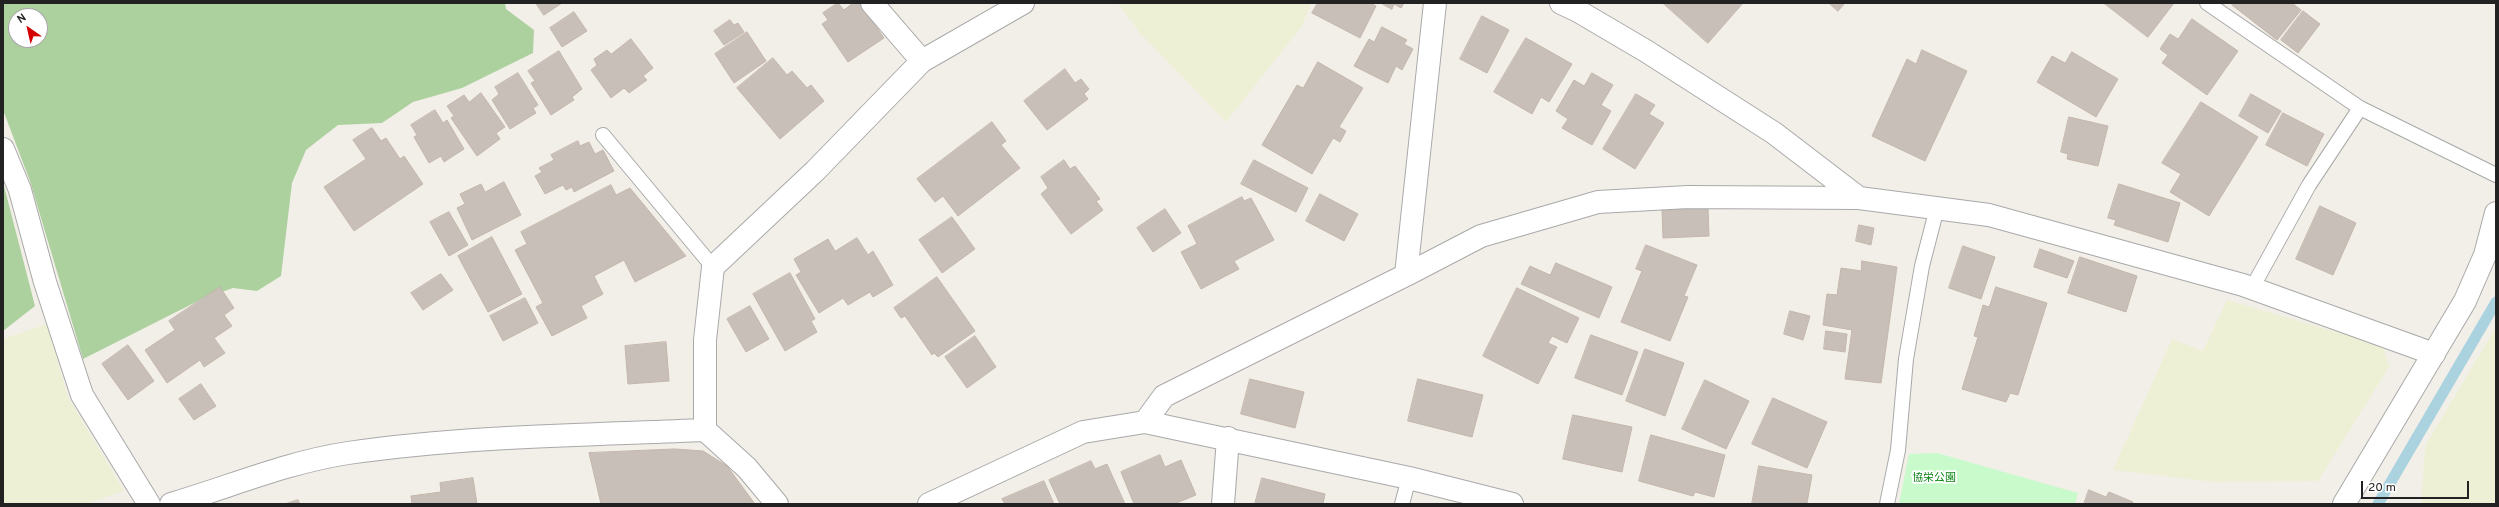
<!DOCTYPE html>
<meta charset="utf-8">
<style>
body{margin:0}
#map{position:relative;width:2499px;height:507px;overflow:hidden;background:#f2efe9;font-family:Overpass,sans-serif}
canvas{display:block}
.frame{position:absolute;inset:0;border:4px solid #222;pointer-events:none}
.north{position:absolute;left:8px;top:8px;width:40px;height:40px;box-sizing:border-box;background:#fff;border:1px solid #a7a7a7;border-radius:50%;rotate:326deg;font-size:11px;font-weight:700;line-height:16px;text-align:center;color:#222}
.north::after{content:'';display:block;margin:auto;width:14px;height:18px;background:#d40000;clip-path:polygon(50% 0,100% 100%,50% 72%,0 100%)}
.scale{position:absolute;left:2361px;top:481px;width:108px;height:18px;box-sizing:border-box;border:2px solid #222;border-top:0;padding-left:5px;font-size:12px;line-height:14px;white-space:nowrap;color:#222;-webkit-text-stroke:3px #fff;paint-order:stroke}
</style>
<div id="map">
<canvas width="2499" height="507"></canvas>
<div class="frame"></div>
<div class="north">N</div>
<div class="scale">20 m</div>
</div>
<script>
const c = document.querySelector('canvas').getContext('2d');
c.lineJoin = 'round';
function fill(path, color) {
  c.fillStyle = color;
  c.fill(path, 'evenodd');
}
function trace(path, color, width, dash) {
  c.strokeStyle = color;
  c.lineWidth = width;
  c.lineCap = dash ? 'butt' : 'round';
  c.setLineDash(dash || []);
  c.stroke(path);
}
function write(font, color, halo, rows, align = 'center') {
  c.font = font + ' Overpass,"Noto Sans JP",sans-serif';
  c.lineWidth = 3.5;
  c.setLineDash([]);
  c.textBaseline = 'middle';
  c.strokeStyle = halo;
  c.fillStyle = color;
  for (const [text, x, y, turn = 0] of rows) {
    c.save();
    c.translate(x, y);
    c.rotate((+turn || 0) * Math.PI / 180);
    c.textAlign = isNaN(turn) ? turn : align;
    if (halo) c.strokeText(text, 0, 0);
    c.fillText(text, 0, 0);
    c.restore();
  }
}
const farmland = new Path2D(`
 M 1118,3 L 1311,3 L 1302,26 L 1226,122 L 1139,32 Z
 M 2227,300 L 2383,346 L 2389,367 L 2318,481 L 2215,482 L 2113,470 L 2172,339 L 2203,351 Z
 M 47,324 L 68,397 L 124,491 L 85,504 L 3,504 L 3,339 Z
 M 2496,327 L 2496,504 L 2421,504 L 2425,446 Z`);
const forest = new Path2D(`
 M 3,3 L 505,3 L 506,9 L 534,30 L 533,53 L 462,88 L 413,102 L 382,123 L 338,125 L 306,150 L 292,183 L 281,276 L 257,291 L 233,288 L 202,299 L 83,359 L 30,181 L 3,110 ZM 16,16 L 40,16 L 40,40 L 16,40 Z
 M 3,182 L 35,306 L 3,331 Z`);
const park = new Path2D(`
 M 1937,453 L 2078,493 L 2075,504 L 1899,504 L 1909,454 Z`);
const stream = new Path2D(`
 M 2378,504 L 2496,302`);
const building = new Path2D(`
 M 536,3 L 562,3 L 544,15 Z
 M 838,3 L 844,10 L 853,3 L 860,3 L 884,38 L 848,62 L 822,24 L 828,20 L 823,13 Z
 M 1318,3 L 1370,3 L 1376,6 L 1360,38 L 1312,13 Z
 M 1381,3 L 1404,3 L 1401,8 L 1394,4 L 1392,9 Z
 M 1663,3 L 1743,3 L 1708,43 Z
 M 1829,3 L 1845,3 L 1838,11 Z
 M 2104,3 L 2174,3 L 2148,37 Z
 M 2233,3 L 2292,3 L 2301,10 L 2277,40 L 2232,5 Z
 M 2303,11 L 2320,24 L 2298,53 L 2281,40 Z
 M 574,12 L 587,31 L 562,47 L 550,28 Z
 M 1482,16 L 1509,30 L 1487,73 L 1460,59 Z
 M 2192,19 L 2238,51 L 2207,95 L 2162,63 L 2168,55 L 2160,49 L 2170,34 L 2178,39 Z
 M 730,20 L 734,25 L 738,23 L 744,32 L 724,45 L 714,31 Z
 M 1382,27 L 1407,40 L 1404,44 L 1413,49 L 1402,70 L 1396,66 L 1388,83 L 1354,66 L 1369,39 L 1374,42 Z
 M 747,32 L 766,61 L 734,83 L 715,54 Z
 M 1526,38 L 1572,64 L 1549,102 L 1541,97 L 1532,114 L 1494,92 Z
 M 631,39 L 653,68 L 643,76 L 647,80 L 629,93 L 624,88 L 611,98 L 591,70 L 597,65 L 594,59 L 607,50 L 611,54 Z
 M 1922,50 L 1967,71 L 1925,161 L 1872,136 L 1907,59 L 1916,64 Z
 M 559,51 L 582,89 L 572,97 L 574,100 L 551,115 L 531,83 L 535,81 L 528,71 Z
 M 2072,52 L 2118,79 L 2096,117 L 2037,82 L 2052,56 L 2065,63 Z
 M 773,58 L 787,75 L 792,71 L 807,88 L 811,85 L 824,101 L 780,139 L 737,88 Z
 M 1318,62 L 1363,88 L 1339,127 L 1346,131 L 1340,142 L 1333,138 L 1312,174 L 1262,145 L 1297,85 L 1303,88 Z
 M 1065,69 L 1075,83 L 1081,79 L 1089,89 L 1084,94 L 1088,99 L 1047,130 L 1024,101 Z
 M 518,73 L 538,105 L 533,108 L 536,113 L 510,129 L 492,100 L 499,94 L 495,87 Z
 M 1592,73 L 1613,85 L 1601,105 L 1611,111 L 1592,145 L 1562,128 L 1568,119 L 1556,111 L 1574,80 L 1584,86 Z
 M 481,93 L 505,127 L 496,133 L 500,139 L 477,156 L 451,118 L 454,116 L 447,106 L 464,95 L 469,102 Z
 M 1636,94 L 1655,105 L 1649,114 L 1664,123 L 1635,169 L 1603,149 Z
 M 2251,94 L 2281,111 L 2268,133 L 2239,116 Z
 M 2201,102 L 2258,137 L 2209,216 L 2170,192 L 2181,174 L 2162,163 Z
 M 435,110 L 443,123 L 447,120 L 464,149 L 444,162 L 441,156 L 429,163 L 414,137 L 417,135 L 411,125 Z
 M 2283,113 L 2324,134 L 2307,166 L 2266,145 Z
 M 2069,117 L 2108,126 L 2098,166 L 2067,159 L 2068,154 L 2061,152 Z
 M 992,122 L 1006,141 L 1001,145 L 1020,168 L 958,216 L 943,196 L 935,202 L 917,179 Z
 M 372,128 L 381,141 L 386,138 L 400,159 L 404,156 L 423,184 L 354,231 L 324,187 L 366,159 L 353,140 Z
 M 578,141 L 580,146 L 589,142 L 595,154 L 603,150 L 614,171 L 574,192 L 572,187 L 566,190 L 563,185 L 545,194 L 535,176 L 542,172 L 539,168 L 554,160 L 551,155 Z
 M 1064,160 L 1070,169 L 1075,166 L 1100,199 L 1096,201 L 1103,210 L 1071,234 L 1041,194 L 1048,188 L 1041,177 Z
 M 1254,160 L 1308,188 L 1296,212 L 1241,184 Z
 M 504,182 L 521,215 L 472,240 L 457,208 L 465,204 L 460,194 L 481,184 L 485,192 Z
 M 2119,184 L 2180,203 L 2168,242 L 2114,225 L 2116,220 L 2108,218 Z
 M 611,185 L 616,195 L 630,188 L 686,256 L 635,282 L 624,260 L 594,276 L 603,294 L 581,306 L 587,318 L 552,336 L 536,307 L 543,303 L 515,250 L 527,244 L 521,232 Z
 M 1320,194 L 1358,214 L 1344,241 L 1306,221 Z
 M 1242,197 L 1244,201 L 1251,198 L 1274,240 L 1234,261 L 1239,269 L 1201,289 L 1181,252 L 1197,244 L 1188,226 Z
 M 2320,206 L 2356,223 L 2333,275 L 2296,259 Z
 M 1708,208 L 1709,236 L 1663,238 L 1662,210 Z
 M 1165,209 L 1181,233 L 1153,252 L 1137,228 Z
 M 449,212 L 468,245 L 449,256 L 430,222 Z
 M 952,217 L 975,249 L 942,273 L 919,240 Z
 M 1859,225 L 1874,228 L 1871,245 L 1856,241 Z
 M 492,237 L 522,294 L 488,312 L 458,256 Z
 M 857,238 L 868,255 L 873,251 L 893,285 L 873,297 L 870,292 L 848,305 L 843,298 L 819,313 L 796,275 L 801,272 L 794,259 L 828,239 L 835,251 Z
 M 1646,245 L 1697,265 L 1684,296 L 1688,297 L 1670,341 L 1621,322 L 1642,271 L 1636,269 Z
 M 1963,246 L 1995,257 L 1981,299 L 1949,288 Z
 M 2040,249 L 2074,261 L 2067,278 L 2034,267 Z
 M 2080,257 L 2137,276 L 2126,312 L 2068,293 Z
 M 1862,261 L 1897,267 L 1881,383 L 1845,379 L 1852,330 L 1823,325 L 1827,294 L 1837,295 L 1841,268 L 1861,271 Z
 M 1556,263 L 1612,287 L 1599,318 L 1521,284 L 1530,266 L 1550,275 Z
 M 790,273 L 815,319 L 811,321 L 817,332 L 785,351 L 753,294 Z
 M 441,274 L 453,290 L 423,310 L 411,293 Z
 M 937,277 L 975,331 L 938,357 L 934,353 L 932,355 L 905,316 L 901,318 L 894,308 Z
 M 220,287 L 234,308 L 224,315 L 232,326 L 214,338 L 225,353 L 204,367 L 200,360 L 167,383 L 145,350 L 175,330 L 169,321 Z
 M 1996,287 L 2047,303 L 2018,395 L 2010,393 L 2006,402 L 1962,389 L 1978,337 L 1974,336 L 1983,305 L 1989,307 Z
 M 1517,288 L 1579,318 L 1567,343 L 1552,336 L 1548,343 L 1557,347 L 1538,384 L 1483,356 Z
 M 525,298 L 538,323 L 503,341 L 490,316 Z
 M 750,306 L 769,339 L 746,352 L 727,319 Z
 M 1790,311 L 1810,316 L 1803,340 L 1784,334 Z
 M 1826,331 L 1847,334 L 1845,352 L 1824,349 Z
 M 1591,335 L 1638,352 L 1622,395 L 1575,378 Z
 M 975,336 L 996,367 L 967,388 L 945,357 Z
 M 666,342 L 669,381 L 628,384 L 625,346 Z
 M 128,345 L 154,381 L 128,400 L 102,364 Z
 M 1645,349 L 1684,363 L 1665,416 L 1626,401 Z
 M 1250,379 L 1304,392 L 1295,428 L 1241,414 Z
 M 1418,379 L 1483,395 L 1472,437 L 1408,421 Z
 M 1705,380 L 1749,401 L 1726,449 L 1682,429 Z
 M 201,384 L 216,406 L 194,420 L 179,399 Z
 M 1773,398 L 1827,422 L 1807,468 L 1752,444 Z
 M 1573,415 L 1632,427 L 1622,472 L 1563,459 Z
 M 1651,435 L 1725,455 L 1714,497 L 1695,492 L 1693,496 L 1639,481 Z
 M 675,449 L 703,451 L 727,466 L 755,504 L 601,504 L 589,453 Z
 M 1160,455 L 1165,467 L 1181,460 L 1196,495 L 1174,504 L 1134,504 L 1121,472 Z
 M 1091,461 L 1095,469 L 1107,464 L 1125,504 L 1060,504 L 1049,480 Z
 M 1759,466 L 1812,475 L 1807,503 L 1752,504 Z
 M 473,478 L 477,504 L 412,504 L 411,496 L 441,492 L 440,483 Z
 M 1262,478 L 1325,494 L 1323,504 L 1255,504 Z
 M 1044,481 L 1054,504 L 1005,504 L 1002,499 Z
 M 2089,490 L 2106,497 L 2109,492 L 2133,502 L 2132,504 L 2084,504 Z
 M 298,500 L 300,504 L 285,504 Z`);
const service = new Path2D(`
 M 2207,3 L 2360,108 L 2496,175
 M 603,135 L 713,267
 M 2252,288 L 2309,185 L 2360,108
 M 1402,504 L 1409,478
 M 1887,504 L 1898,450 L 1906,359 L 1922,266 L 1937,208`);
const minor = new Path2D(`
 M 872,3 L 922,61
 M 1561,3 L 1578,11 L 1646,51 L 1774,133 L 1859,198
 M 3,149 L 20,190 L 45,282 L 82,395 L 149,504
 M 1406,275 L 1481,236 L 1598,202 L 1688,197 L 1859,198 L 1989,215 L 2243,285 L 2434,354
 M 1145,422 L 1164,396 L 1406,275 L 1435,3
 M 705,430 L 705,340 L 713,267 L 815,171 L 922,61 L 1023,3
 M 171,504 C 229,487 288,462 348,453 C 466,436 586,435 705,430 L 747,468 L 777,504
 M 929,504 L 1083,432 L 1145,422 L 1409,478 L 1512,504
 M 1223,504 L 1228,438`);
const tertiary = new Path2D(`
 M 2344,504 L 2465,301 L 2485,255 L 2496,213`);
const parkNames = [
 ["協栄公園",1934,479]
];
fill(farmland, '#eef0d5');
fill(forest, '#add19e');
fill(park, '#c8facc');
trace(stream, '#aad3df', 11);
fill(building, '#c7bfb8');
trace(building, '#c4b6ab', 1);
trace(service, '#a9a9a9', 16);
trace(minor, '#a9a9a9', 24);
trace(tertiary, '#a9a9a9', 24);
trace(service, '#fff', 14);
trace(minor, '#fff', 22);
trace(tertiary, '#fff', 22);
write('11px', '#0c8416', '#fff', parkNames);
</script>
